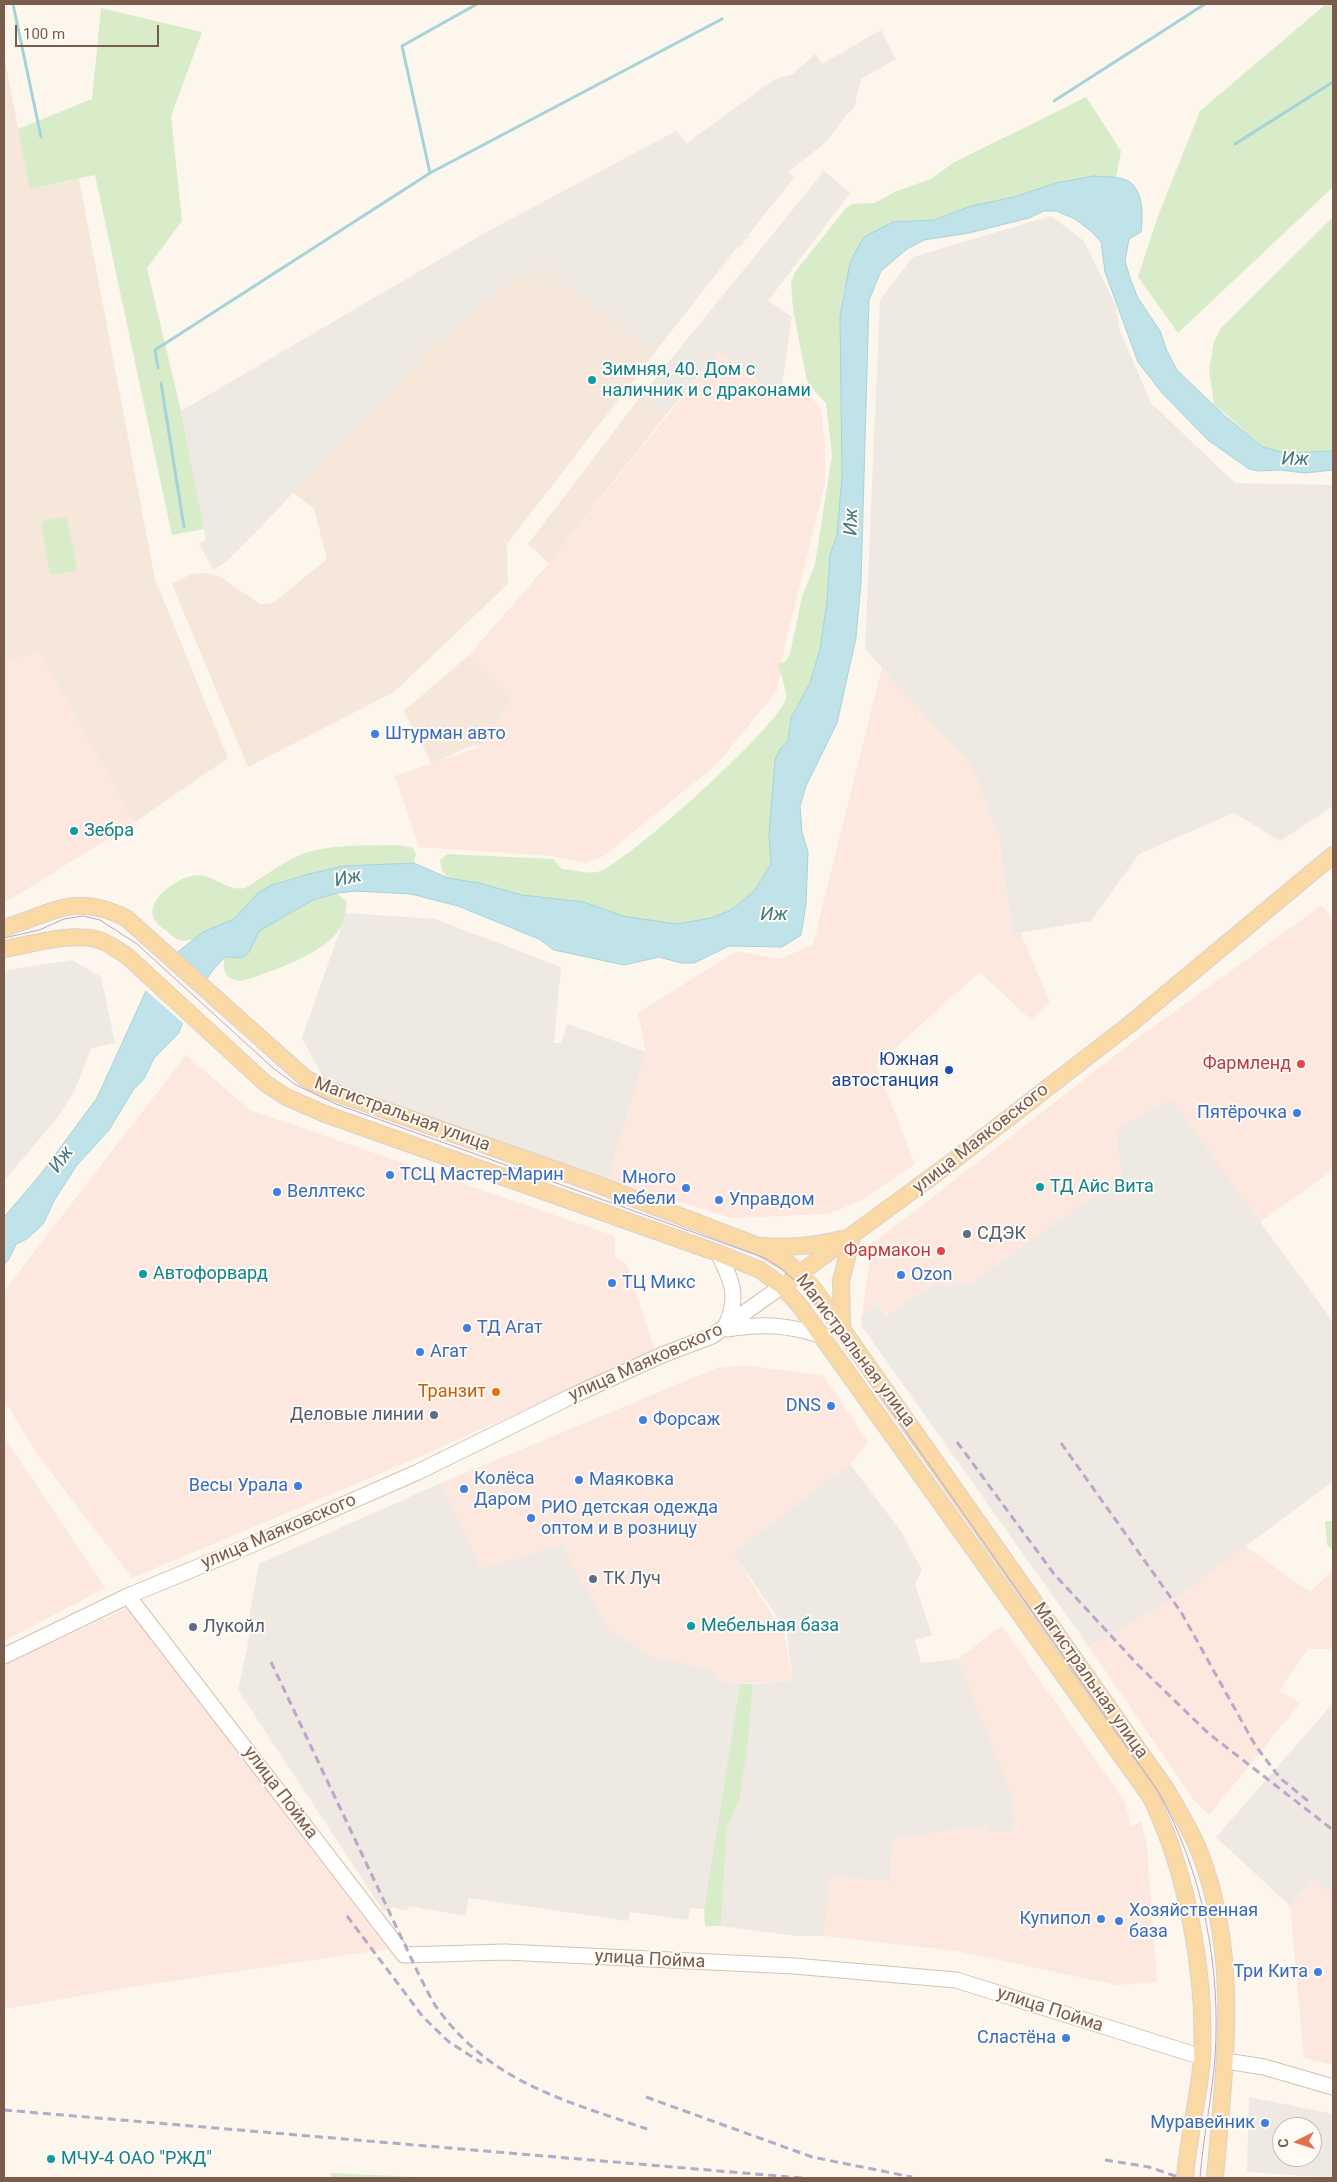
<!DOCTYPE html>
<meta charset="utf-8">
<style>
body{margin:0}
#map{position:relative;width:1337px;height:2182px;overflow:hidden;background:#fdf6ec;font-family:Roboto,sans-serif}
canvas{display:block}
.frame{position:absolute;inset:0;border:5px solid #7a5c4d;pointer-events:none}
.north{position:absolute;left:1272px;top:2117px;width:50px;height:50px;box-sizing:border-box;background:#fffaf3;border:1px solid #cabbb1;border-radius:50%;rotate:265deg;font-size:14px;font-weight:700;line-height:20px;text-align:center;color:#7a5c4d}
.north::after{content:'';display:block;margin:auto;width:18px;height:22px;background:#e76f51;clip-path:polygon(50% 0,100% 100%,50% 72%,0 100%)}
.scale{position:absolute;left:15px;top:25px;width:144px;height:22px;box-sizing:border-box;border:2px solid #7a5c4d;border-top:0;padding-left:6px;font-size:15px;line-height:18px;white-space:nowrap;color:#7a5c4d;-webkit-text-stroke:4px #fffaf3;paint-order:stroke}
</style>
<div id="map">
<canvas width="1337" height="2182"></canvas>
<div class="frame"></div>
<div class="north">С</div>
<div class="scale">100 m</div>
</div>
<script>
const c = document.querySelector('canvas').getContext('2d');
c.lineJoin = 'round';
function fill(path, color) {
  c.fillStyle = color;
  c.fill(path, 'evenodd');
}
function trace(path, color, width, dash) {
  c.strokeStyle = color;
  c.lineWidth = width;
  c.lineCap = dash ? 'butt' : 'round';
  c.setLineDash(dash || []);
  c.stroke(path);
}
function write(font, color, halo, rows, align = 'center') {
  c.font = font + ' Roboto,sans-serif';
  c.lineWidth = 4;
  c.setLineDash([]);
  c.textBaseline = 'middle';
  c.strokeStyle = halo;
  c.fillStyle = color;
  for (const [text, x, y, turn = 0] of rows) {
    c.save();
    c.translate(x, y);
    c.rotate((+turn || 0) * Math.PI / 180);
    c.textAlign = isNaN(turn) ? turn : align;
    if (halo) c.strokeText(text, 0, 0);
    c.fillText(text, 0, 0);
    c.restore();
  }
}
const residential = new Path2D(`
 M 4,55 L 30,189 L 79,179 L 155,579 L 228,758 L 135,822 L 4,903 Z
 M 543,267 L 656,351 L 507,544 L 508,584 L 394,692 L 248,767 L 172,584 L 191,574 L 206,573 L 219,576 L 260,604 L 273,603 L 327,559 L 314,509 L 293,493 L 442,335 L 444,338 L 522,272 Z
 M 641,396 L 666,415 L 549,563 L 528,544 Z
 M 469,655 L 512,698 L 483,745 L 470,746 L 432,764 L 404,711 Z`);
const commercial = new Path2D(`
 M 719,351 L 779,398 L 811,396 L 821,410 L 825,443 L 825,484 L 785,645 L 777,691 L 717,764 L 604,856 L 585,863 L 551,856 L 419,847 L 395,776 L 483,746 L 512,698 L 469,655 L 549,563 Z
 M 40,652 L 135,822 L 4,903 L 4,660 Z
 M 882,667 L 972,767 L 998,834 L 1013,934 L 1021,933 L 1050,1003 L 1031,1020 L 980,972 L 876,1065 L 915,1164 L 861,1201 L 828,1214 L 731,1218 L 608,1179 L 646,1052 L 638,1013 L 736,951 L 779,959 L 813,945 Z
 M 1322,905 L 1333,922 L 1333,1170 L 1260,1222 L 1171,1099 L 1116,1130 L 1121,1176 L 970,1284 L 932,1285 L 887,1315 L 879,1304 L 862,1315 L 872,1244 L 1131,1043 Z
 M 186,1055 L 250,1110 L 615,1236 L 615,1258 L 627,1264 L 655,1351 L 401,1465 L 132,1578 L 37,1454 L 4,1400 L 4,1291 Z
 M 752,1366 L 824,1376 L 868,1442 L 850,1464 L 733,1553 L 784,1633 L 793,1680 L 740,1684 L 719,1681 L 710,1669 L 650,1656 L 608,1628 L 569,1558 L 565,1544 L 481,1568 L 441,1483 L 719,1367 Z
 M 4,1437 L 105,1588 L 4,1641 Z
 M 1245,1546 L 1310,1592 L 1333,1570 L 1333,1649 L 1308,1649 L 1279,1691 L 1300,1703 L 1209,1815 L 1193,1799 L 1089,1647 L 1179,1596 Z
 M 127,1608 L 388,1949 L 138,1986 L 4,2009 L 4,1665 Z
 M 1002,1626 L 1125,1802 L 1131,1826 L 1141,1822 L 1147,1846 L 1157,1982 L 1117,1985 L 956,1951 L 824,1936 L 829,1877 L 890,1881 L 893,1839 L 989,1825 L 1012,1799 L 958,1659 Z
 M 1313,1879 L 1333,1898 L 1333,2065 L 1304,2058 L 1290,1906 Z`);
const industrial = new Path2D(`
 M 881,30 L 896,59 L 861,79 L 854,108 L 847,114 L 827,141 L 788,172 L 794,178 L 748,235 L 751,238 L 746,239 L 740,248 L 738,246 L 656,351 L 543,267 L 530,279 L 522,272 L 444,338 L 442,336 L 258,530 L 226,562 L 213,570 L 199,543 L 206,541 L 181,411 L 483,234 L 676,131 L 687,143 L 775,79 L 793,74 L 815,54 L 822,64 Z
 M 824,171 L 850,193 L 768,301 L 792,317 L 780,398 L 719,351 L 666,415 L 641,396 Z
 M 1051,216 L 1084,241 L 1116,306 L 1120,331 L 1151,403 L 1235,483 L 1333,485 L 1333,806 L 1280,841 L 1234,813 L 1139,854 L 1091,921 L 1013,934 L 998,834 L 972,767 L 865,649 L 880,300 L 913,257 Z
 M 346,913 L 435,919 L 561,967 L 554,1043 L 561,1043 L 567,1024 L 646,1052 L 608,1179 L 326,1083 L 302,1038 Z
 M 72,960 L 101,977 L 115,1043 L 91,1048 L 74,1092 L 58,1117 L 4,1181 L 4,979 L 7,970 Z
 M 1171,1099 L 1333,1322 L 1333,1481 L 1179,1596 L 1089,1647 L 861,1325 L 862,1315 L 879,1304 L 886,1316 L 932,1285 L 970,1284 L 1121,1176 L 1116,1130 Z
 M 850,1464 L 902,1533 L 922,1570 L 915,1584 L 932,1635 L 915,1640 L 921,1663 L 958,1659 L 1013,1799 L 1014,1830 L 990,1832 L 989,1825 L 893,1839 L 890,1881 L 830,1877 L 824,1936 L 796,1936 L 721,1926 L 727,1827 L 740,1797 L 748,1743 L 753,1684 L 793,1680 L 786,1629 L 733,1553 Z
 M 441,1483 L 481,1568 L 565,1544 L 569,1558 L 608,1628 L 650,1656 L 710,1669 L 719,1681 L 740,1684 L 704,1909 L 690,1908 L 688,1920 L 630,1912 L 628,1921 L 469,1898 L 465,1916 L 409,1906 L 407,1911 L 392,1907 L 384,1912 L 238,1690 L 251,1629 L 247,1627 L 259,1564 Z
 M 1333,1703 L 1333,1898 L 1313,1879 L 1290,1906 L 1216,1837 Z
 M 1249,2097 L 1333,2114 L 1333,2178 L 1247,2172 ZM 1282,2127 L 1312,2127 L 1312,2157 L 1282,2157 Z`);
const green = new Path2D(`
 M 1326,4 L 1333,4 L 1333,187 L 1178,333 L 1138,277 L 1158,216 L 1200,111 Z
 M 101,8 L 202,32 L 171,116 L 182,221 L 147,268 L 181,411 L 204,529 L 172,535 L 95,175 L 30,189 L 18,129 L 92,99 Z
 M 1086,97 L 1121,151 L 1116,178 L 1094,176 L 1056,183 L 1014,197 L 971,206 L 934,220 L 893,222 L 844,289 L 840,316 L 842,477 L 837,535 L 830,555 L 827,601 L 820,649 L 810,683 L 791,718 L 788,741 L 780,749 L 776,760 L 769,835 L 771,864 L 754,891 L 741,902 L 729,911 L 711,918 L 676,924 L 645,920 L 623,916 L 584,902 L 522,895 L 479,883 L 448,878 L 442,870 L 440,860 L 447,854 L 553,859 L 562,869 C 573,870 591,875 600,871 C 629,861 782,723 786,698 C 787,689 780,674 778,664 L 786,661 L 790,654 L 802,597 L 815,564 L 832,455 L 826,403 L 810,386 L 806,377 L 793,309 L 791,283 L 795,272 L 846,208 L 852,204 L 874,203 L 897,191 L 931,179 L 953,163 Z
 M 1333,217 L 1333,451 L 1285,453 L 1263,447 L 1214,404 L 1209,370 L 1214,342 L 1221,328 Z
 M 63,517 L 67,519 L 77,567 L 74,571 L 54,575 L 50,573 L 41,524 L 43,521 Z
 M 397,845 L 413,848 L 416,854 L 414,863 L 344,866 L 288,879 L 271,885 L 234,919 L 192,940 C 181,942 176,940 168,932 C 164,929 159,926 156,922 C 142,902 175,880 191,876 C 212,871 225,892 245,888 C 262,878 280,864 298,856 C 327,843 366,846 397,845 Z
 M 337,893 L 347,902 C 346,911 345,920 340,928 C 326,954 269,972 242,981 C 227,980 221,973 225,957 L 243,958 L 249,952 L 258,931 L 313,900 Z
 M 1325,1521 L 1333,1521 L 1333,1550 L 1327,1545 Z
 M 740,1684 L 753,1684 L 748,1743 L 740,1797 L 727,1827 L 721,1926 L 705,1926 L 704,1909 Z
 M 331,2173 L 440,2178 L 330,2178 Z`);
const water = new Path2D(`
 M 1094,176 C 1104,177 1121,176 1130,182 C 1144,193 1143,217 1141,232 L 1129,239 L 1125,261 L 1131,281 L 1138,298 L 1160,331 L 1167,351 L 1177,370 L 1225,416 L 1263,447 L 1285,453 L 1333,451 L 1333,470 L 1305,473 L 1280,470 L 1259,471 L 1249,469 L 1208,440 L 1163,394 L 1138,362 L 1105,272 L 1101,242 L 1092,232 L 1075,219 L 1056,211 L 1044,211 L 1029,218 L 969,233 L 924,240 L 907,249 L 881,271 L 869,300 L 861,582 L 856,638 L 837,723 L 806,786 L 800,806 L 802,832 L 808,852 L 806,904 L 801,935 L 782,947 L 729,946 L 694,963 L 681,963 L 659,957 L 624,965 L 554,950 L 539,939 L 458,906 L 411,894 L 356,891 L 337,893 L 313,900 L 259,931 L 249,952 L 242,958 L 225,957 L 212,971 L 192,1002 L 178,1034 L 154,1058 L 144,1079 L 133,1090 L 109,1130 L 77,1165 L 55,1199 L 43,1224 L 27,1239 L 16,1244 L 9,1259 L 4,1265 L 4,1217 L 40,1175 L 97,1098 L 156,969 L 203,932 L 234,919 L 257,894 L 271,885 L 309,874 L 344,866 L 414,863 L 448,878 L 479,883 L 522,895 L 584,902 L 623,916 L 676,924 L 711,918 L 729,911 L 741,902 L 754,891 L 771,864 L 769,835 L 775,760 L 780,749 L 788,741 L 791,718 L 810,683 L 820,649 L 827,601 L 830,555 L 837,535 L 842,477 L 840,316 L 850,263 L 857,249 L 864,237 L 893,222 L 934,220 L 971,206 L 1014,197 L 1056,183 Z`);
const pier = new Path2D(`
 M 173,951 L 208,982 L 194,1003 L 185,1025 L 144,989 L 154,967 Z`);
const stream = new Path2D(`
 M 13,4 L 41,137
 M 1054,101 L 1205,4
 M 1235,144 L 1333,82
 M 430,173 L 722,19
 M 158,368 L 155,350 L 430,173 L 402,46 L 477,4
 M 161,383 L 184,527`);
const secondary = new Path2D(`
 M 718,1253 C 732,1281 740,1297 725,1327
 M 727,1329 C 766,1323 786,1325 824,1336
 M 128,1596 L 404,1955 L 505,1952 L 794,1966 L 956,1980 L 1202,2057
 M 4,1656 L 128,1596 L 244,1548 L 418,1472 L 568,1398 L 662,1355 L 712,1336 L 782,1286
 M 1226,2061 L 1264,2067 L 1333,2087`);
const primary = new Path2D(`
 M 4,928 C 53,913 75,892 126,918 L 305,1078 L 325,1089 L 599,1185 L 758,1246 L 789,1264 L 813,1288 L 1166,1789 C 1178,1810 1191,1830 1200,1853 C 1241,1960 1224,2068 1215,2178
 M 4,949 C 33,944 70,932 99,940 C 109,943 118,951 126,955 L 265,1083 L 286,1097 L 325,1114 L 718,1253 L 760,1270 L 782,1286 L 800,1306 L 1150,1796 C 1187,1870 1206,1975 1202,2058 C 1199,2098 1188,2138 1185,2178
 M 763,1246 C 791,1248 815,1246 842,1239
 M 792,1279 L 953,1161 L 1130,1024 L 1333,855
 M 842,1328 L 841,1281 L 852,1237`);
const tram = new Path2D(`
 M 4,938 L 39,930 L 64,919 L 83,916 L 100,920 L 137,944 L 273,1068 L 296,1085 L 336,1104 L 765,1258 L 779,1267 L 809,1293 L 1158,1791 C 1203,1873 1221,1965 1215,2058 C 1212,2098 1203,2138 1200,2178`);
const rail = new Path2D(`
 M 957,1442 L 1054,1574 L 1138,1665 L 1208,1733 L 1333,1830
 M 1061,1443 L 1181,1612 L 1255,1745 L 1280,1778 L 1308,1801
 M 271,1662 L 421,1979 C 427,1990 432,2002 440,2012 C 494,2084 567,2101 647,2129
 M 347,1916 L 423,2017 L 449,2042 L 482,2063
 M 646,2097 L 812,2157 L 912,2177
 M 4,2110 L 802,2178
 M 1105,2160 L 1149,2167 L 1181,2178`);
const markers = [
 [592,380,5,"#0f9aa8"],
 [375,734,5,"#3f7fe0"],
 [74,831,5,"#0f9aa8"],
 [1301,1064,5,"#e0444e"],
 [949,1070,5,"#1a4fb4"],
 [1297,1113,5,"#3f7fe0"],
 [390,1175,5,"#3f7fe0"],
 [1040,1187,5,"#0f9aa8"],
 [686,1188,5,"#3f7fe0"],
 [277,1192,5,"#3f7fe0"],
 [719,1200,5,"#3f7fe0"],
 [967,1234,5,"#5c6f8a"],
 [941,1251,5,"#e0444e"],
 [143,1274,5,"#0f9aa8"],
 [901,1275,5,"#3f7fe0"],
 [612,1283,5,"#3f7fe0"],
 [467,1328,5,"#3f7fe0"],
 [420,1352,5,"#3f7fe0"],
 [496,1392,5,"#e8710a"],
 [831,1406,5,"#3f7fe0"],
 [434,1415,5,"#5c6f8a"],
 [643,1420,5,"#3f7fe0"],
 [579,1480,5,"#3f7fe0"],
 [298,1486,5,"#3f7fe0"],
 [464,1489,5,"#3f7fe0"],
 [531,1518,5,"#3f7fe0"],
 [593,1579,5,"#5c6f8a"],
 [691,1626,5,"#0f9aa8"],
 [193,1627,5,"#5c6f8a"],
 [1101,1919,5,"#3f7fe0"],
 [1119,1921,5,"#3f7fe0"],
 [1318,1972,5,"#3f7fe0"],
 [1066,2038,5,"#3f7fe0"],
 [1265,2123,5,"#3f7fe0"],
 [51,2159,5,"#0f9aa8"]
];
const cultureNames = [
 ["Зимняя, 40. Дом с",602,370],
 ["наличник и с драконами",602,391],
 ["Зебра",84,831],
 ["ТД Айс Вита",1050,1187],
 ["Автофорвард",153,1274],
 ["Мебельная база",701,1626],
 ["МЧУ-4 ОАО \"РЖД\"",61,2159]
];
const shopNames = [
 ["Штурман авто",385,734],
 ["Пятёрочка",1287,1113,"right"],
 ["ТСЦ Мастер-Марин",400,1175],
 ["Много",676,1178,"right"],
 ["мебели",676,1199,"right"],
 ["Веллтекс",287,1192],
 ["Управдом",729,1200],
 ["Ozon",911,1275],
 ["ТЦ Микс",622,1283],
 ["ТД Агат",477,1328],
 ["Агат",430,1352],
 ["DNS",821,1406,"right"],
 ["Форсаж",653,1420],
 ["Колёса",474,1479],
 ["Даром",474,1500],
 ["Маяковка",589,1480],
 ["Весы Урала",288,1486,"right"],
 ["РИО детская одежда",541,1508],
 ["оптом и в розницу",541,1529],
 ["Хозяйственная",1129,1911],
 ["база",1129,1932],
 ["Купипол",1091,1919,"right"],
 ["Три Кита",1308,1972,"right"],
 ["Сластёна",1056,2038,"right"],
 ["Муравейник",1255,2123,"right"]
];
const transitNames = [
 ["Южная",939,1060],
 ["автостанция",939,1081]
];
const healthNames = [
 ["Фармленд",1291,1064],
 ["Фармакон",931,1251]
];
const streetNames = [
 ["Магистральная улица",402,1115,20],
 ["улица Маяковского",981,1139,-38],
 ["Магистральная улица",855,1351,53],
 ["улица Маяковского",646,1363,-24],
 ["улица Маяковского",279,1532,-23],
 ["Магистральная улица",1090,1681,55],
 ["улица Пойма",280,1793,53],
 ["улица Пойма",650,1960,3],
 ["улица Пойма",1050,2010,18]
];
const serviceNames = [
 ["СДЭК",977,1234],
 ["Деловые линии",424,1415,"right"],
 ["ТК Луч",603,1579],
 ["Лукойл",203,1627]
];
const foodNames = [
 ["Транзит",486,1392]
];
const waterNames = [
 ["Иж",1295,460,1],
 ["Иж",852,522,-89],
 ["Иж",348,879,-12],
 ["Иж",774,915],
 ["Иж",62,1160,-54]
];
fill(residential, '#f5e8da');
fill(commercial, '#fde8e0');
fill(industrial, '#efe9e4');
fill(green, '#d8ecc9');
fill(water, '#bfe3e8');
trace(water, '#a5d3da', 1);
fill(pier, '#fdf6ec');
trace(stream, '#a5d3da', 3);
trace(secondary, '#d6c0b0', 17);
trace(primary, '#dad1cd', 18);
trace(secondary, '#fff', 15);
trace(primary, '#fbd9a5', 16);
trace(tram, '#b9a8c9', 1);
trace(rail, '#b9a8c9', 3, [8, 5]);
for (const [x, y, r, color] of markers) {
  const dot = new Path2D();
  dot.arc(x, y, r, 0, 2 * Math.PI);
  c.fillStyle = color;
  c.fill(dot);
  trace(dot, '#fffaf3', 2);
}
write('18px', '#0d838f', '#fffaf3', cultureNames, 'left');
write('18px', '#366cbe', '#fffaf3', shopNames, 'left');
write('18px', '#164399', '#fffaf3', transitNames, 'right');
write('18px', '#be3a42', '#fffaf3', healthNames, 'right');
write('18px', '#7a5c4d', '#fffaf3', streetNames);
write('18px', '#4e5e75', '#fffaf3', serviceNames, 'left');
write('18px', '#c56008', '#fffaf3', foodNames, 'right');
write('italic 19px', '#437c86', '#fffaf3', waterNames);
</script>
